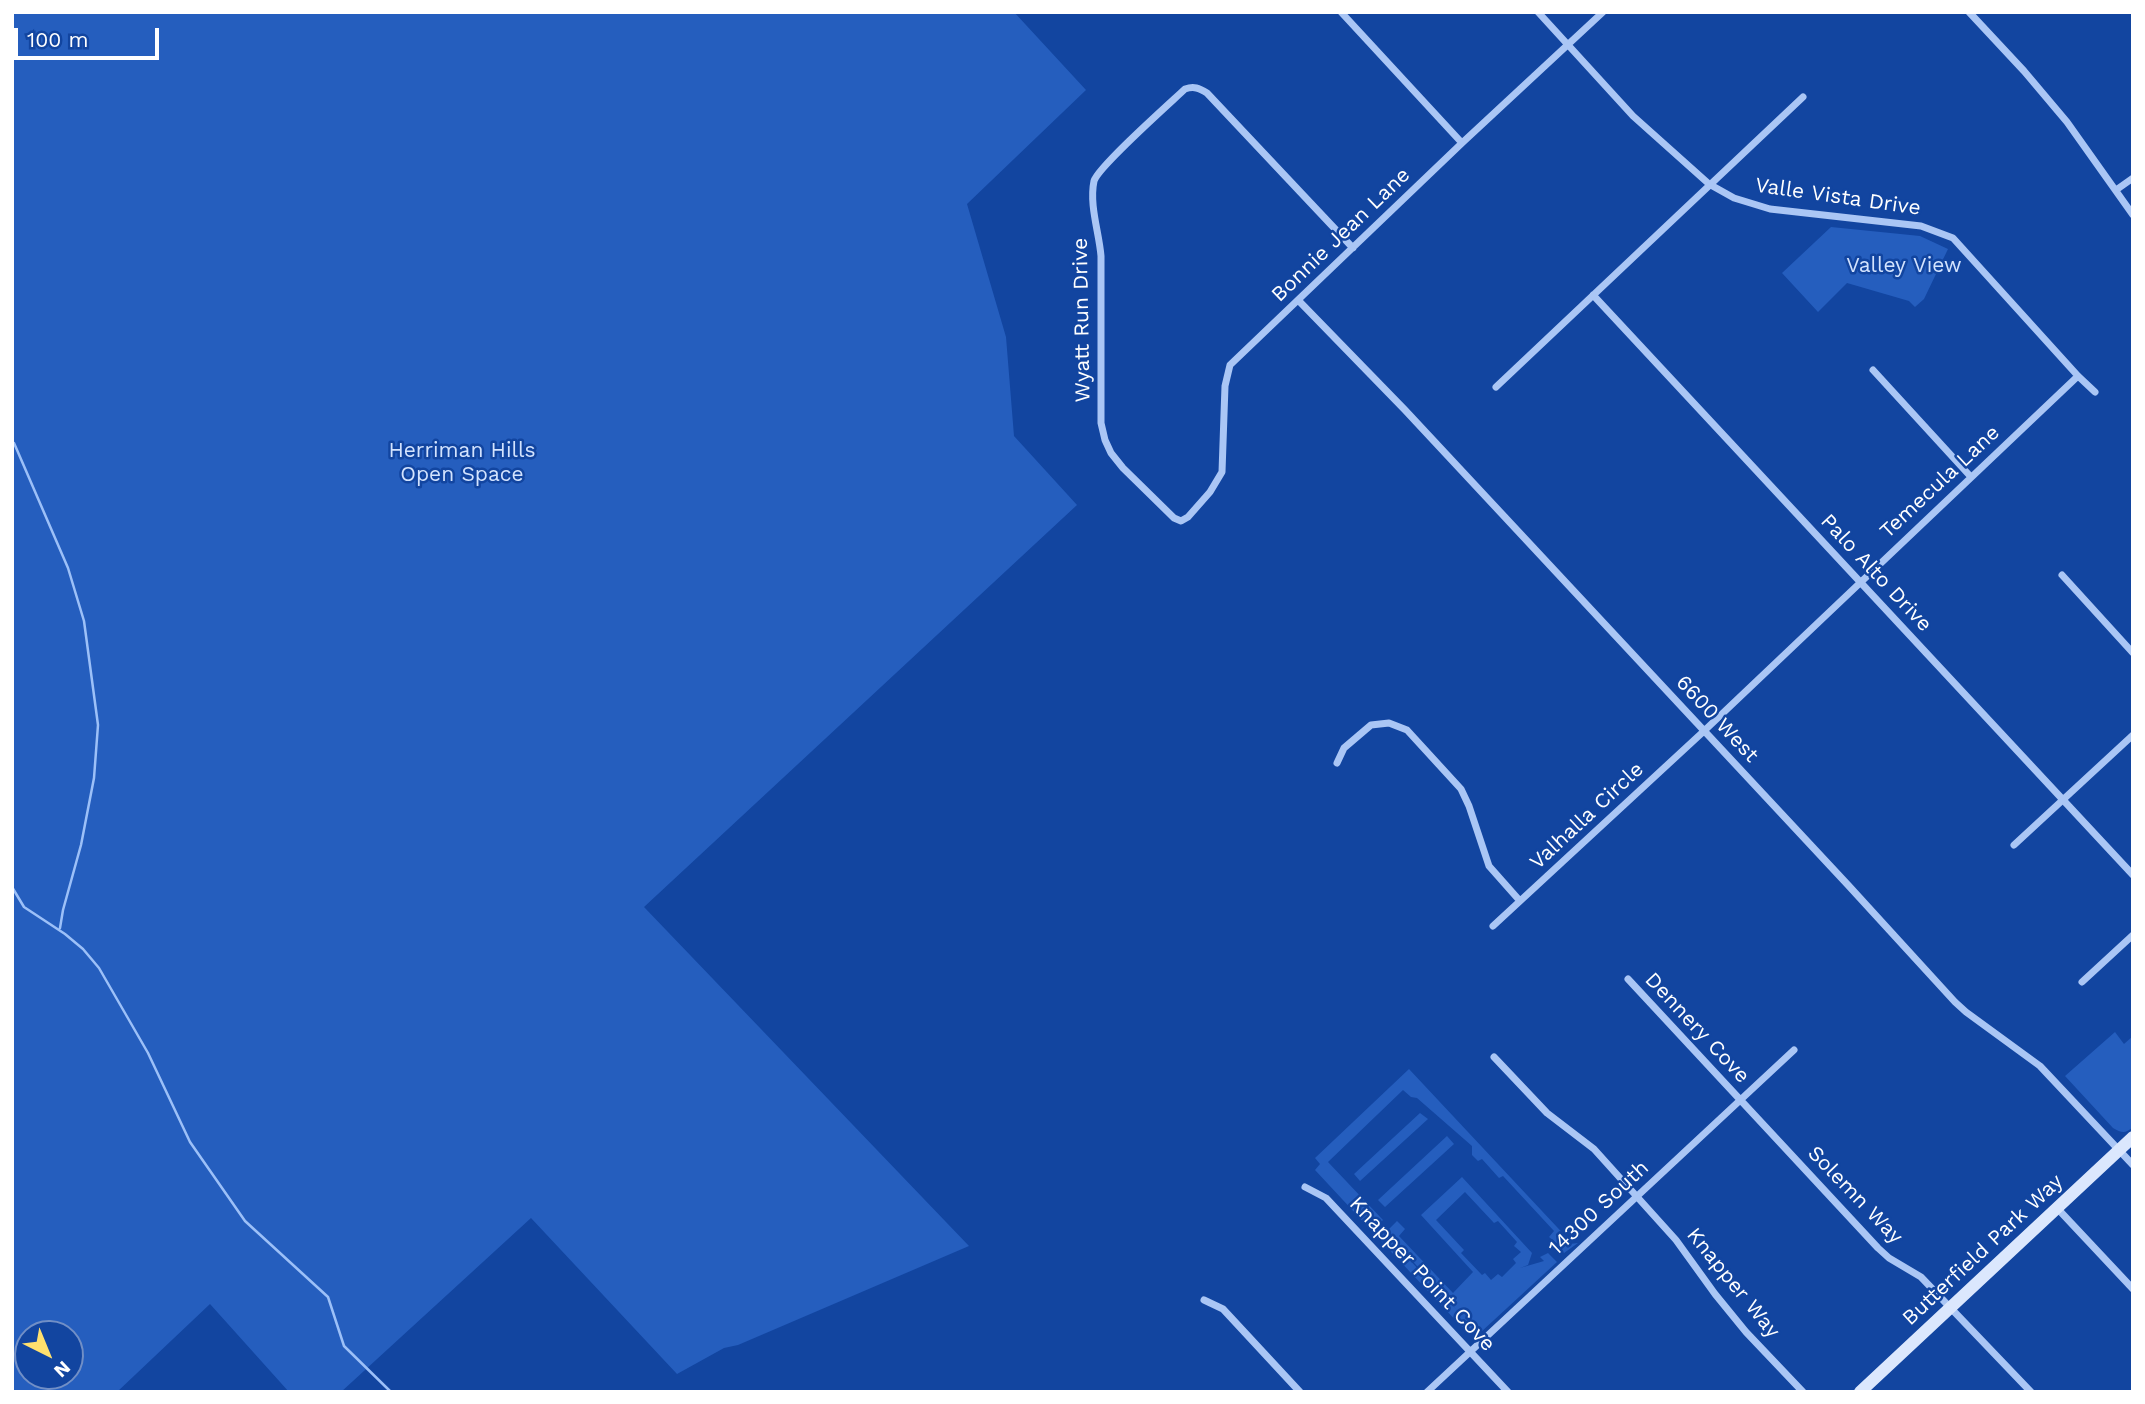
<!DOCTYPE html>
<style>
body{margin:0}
#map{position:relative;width:2145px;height:1404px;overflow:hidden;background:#1245a0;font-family:"Work Sans",sans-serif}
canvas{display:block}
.frame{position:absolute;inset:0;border:14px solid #fff;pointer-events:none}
.north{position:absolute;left:14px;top:1320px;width:70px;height:70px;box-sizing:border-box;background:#1245a0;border:2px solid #718fc6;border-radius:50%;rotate:137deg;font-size:19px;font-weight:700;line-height:28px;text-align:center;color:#fff}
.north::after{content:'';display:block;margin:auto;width:24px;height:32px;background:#ffe06e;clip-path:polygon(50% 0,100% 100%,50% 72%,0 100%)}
.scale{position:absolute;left:14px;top:28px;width:145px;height:32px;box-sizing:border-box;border:4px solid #fff;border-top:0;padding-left:9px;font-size:21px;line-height:24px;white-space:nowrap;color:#fff;-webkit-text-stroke:5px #1245a0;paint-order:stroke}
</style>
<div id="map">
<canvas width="2145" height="1404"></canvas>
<div class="frame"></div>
<div class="north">N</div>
<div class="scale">100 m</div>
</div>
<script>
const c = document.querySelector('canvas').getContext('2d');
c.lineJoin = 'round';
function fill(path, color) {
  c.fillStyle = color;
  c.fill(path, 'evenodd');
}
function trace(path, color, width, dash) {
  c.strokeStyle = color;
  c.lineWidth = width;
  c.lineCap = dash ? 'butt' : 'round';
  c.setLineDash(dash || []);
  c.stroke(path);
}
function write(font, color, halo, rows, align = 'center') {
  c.font = font + ' "Work Sans",sans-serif';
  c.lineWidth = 5;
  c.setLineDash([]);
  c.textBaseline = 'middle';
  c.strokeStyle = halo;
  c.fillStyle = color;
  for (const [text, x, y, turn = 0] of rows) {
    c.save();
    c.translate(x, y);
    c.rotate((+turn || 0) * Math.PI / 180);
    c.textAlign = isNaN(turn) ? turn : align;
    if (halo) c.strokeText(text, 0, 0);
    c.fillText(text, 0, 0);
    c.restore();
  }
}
const green = new Path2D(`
 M 12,12 L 1014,12 L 1086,90 L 967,204 L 1006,337 L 1014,436 L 1077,505 L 644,907 L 969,1246 L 738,1345 L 724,1348 L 677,1374 L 531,1218 L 341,1392 L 289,1392 L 210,1304 L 117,1392 L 12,1392 ZM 70,1334 L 70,1376 L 28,1376 L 28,1334 Z
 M 1831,227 L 1920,236 L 1948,249 L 1924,299 L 1915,307 L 1909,301 L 1847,283 L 1818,312 L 1782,273 Z
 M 2115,1032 L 2124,1044 L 2133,1036 L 2133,1127 C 2125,1134 2122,1133 2113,1128 L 2065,1076 Z
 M 1409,1069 L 1571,1242 L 1570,1244 L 1578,1243 L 1564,1253 L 1558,1246 L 1559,1245 L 1549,1237 L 1554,1231 L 1503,1176 L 1499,1178 L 1482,1159 L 1478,1161 L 1472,1155 L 1472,1146 L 1417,1098 L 1411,1097 L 1403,1090 L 1328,1162 L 1383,1220 L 1378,1225 L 1358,1204 L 1377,1225 L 1369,1228 L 1315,1170 L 1320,1164 L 1315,1158 Z
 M 1420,1113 L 1428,1119 L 1360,1181 L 1354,1174 Z
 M 1447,1136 L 1454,1144 L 1385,1207 L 1378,1200 Z
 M 1462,1177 L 1532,1253 L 1528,1265 L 1520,1268 L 1544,1261 L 1540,1257 L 1548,1253 L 1557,1262 L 1481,1332 L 1472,1334 L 1460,1325 L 1380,1240 L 1381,1236 L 1384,1233 L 1458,1311 L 1386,1232 L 1397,1221 L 1405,1229 L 1399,1236 L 1453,1293 L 1473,1272 L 1421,1215 ZM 1465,1192 L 1494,1223 L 1498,1221 L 1517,1242 L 1514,1246 L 1521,1252 L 1513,1259 L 1516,1263 L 1502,1277 L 1498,1274 L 1491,1280 L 1485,1273 L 1482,1275 L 1461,1253 L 1464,1250 L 1436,1220 Z`);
const stream = new Path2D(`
 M 14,443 L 68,568 L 84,621 L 98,725 L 94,778 L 81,845 L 63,910 L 60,928
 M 12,887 L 24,907 L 65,934 L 83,949 L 99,968 L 148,1053 L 190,1142 L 245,1221 L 328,1297 L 344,1346 L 391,1392`);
const street = new Path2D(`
 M 1341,12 L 1462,143
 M 1538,12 L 1633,116 L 1709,184 L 1734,198 L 1770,209 L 1921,226 L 1953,238 L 2078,376 L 2095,392
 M 1969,12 L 2024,71 L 2067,122 L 2133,215
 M 2116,190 L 2133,178
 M 1353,248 L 1207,93 C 1199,88 1194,86 1185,89 C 1169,104 1098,167 1094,181 C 1089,205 1099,232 1101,256 L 1101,423 L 1105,440 L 1111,453 L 1123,468 L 1174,518 L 1181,521 L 1188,517 L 1210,492 L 1222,472 L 1225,386 L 1230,365 L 1462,143 L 1603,12
 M 1593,295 L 2133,875
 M 1299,301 L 1405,410 L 1848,885 L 1955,1002 L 1966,1012 L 2040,1066 L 2133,1165
 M 1873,370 L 1971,477
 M 1496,387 L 1803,97
 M 2062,575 L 2133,653
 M 1337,763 L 1344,748 L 1371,725 L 1389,723 L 1407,730 L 1461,789 L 1469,806 L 1489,866 L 1520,901
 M 2014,845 L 2133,735
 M 1493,926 L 1704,731 L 2078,376
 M 1628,979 L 1878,1248 L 1889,1258 L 1921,1277 L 2031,1392
 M 2082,982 L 2133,935
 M 1494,1057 L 1547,1113 L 1594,1149 L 1676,1240 L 1715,1294 L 1746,1332 L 1803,1392
 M 1305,1187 L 1326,1198 L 1508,1392
 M 2057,1208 L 2133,1289
 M 1204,1300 L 1223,1309 L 1300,1392
 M 1427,1392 L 1794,1050`);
const secondary = new Path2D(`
 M 1860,1392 L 2133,1137`);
const streetNames = [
 ["Valle Vista Drive",1838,197,8],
 ["Bonnie Jean Lane",1341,235,-44],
 ["Wyatt Run Drive",1082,320,-91],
 ["Temecula Lane",1940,482,-43],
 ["Palo Alto Drive",1876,573,47],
 ["6600 West",1717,719,47],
 ["Valhalla Circle",1587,816,-43],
 ["Dennery Cove",1697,1028,47],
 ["Solemn Way",1855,1195,46],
 ["14300 South",1599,1208,-43],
 ["Butterfield Park Way",1983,1250,-43],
 ["Knapper Point Cove",1422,1274,47],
 ["Knapper Way",1733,1283,51]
];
const parkNames = [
 ["Valley View",1904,266],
 ["Herriman Hills",462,451],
 ["Open Space",462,475]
];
fill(green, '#255ebe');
trace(stream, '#9cc0f8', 2.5);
trace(street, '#aac6f5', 7);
trace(secondary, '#dbe7fd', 12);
write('21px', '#fff', '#1245a0', streetNames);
write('21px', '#d3e3fe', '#1245a0', parkNames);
</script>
